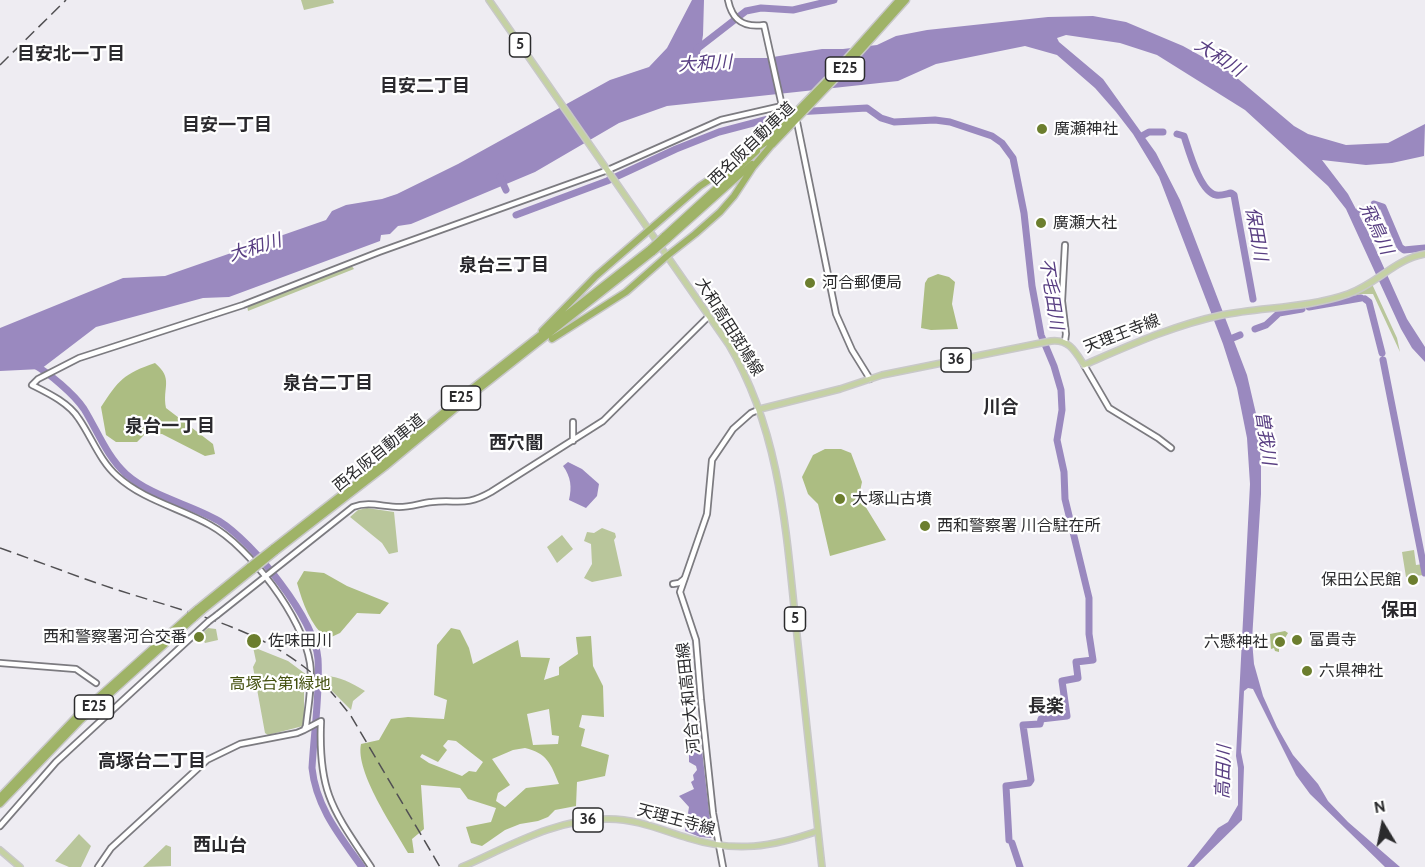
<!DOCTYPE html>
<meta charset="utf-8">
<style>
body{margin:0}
#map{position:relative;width:1425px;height:867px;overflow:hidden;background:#eeecf2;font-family:Cabin,sans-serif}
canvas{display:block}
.north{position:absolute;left:1353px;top:795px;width:60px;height:60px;-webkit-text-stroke:4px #fff;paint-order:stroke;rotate:350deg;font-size:16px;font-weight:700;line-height:24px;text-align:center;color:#2b2b2d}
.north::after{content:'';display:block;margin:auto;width:21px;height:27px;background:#2b2b2d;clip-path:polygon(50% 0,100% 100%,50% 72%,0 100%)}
</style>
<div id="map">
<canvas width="1425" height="867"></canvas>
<div class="north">N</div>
</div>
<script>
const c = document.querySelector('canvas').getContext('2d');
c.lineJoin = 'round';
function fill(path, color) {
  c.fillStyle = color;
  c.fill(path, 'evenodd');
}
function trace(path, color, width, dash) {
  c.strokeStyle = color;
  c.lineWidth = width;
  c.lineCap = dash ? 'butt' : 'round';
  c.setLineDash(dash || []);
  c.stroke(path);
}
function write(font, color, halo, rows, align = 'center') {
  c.font = font + ' Cabin,"Noto Sans JP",sans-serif';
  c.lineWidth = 4.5;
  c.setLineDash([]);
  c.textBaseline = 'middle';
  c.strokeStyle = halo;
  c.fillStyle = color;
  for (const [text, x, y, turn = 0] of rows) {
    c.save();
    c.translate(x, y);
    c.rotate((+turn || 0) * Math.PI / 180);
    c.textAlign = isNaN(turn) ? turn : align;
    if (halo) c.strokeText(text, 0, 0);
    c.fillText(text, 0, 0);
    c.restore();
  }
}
const green = new Path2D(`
 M 301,0 L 333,0 L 334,3 L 304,10 Z
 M 351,265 L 354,269 L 248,311 L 247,305 Z
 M 1372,284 L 1397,338 L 1400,352 L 1373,294 L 1362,294 L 1339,299 Z
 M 367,508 L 394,512 L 398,552 L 389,554 L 382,543 L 350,517 L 358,510 Z
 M 602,528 L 615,533 L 616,537 L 614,540 L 622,576 L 592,582 L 584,578 L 592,564 L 591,544 L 584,541 L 587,532 L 594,533 Z
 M 562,535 L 573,549 L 557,563 L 547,547 Z
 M 1414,550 L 1416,565 L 1423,564 L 1424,575 L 1406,577 L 1402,552 Z
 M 208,628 L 216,629 L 218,640 L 205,643 L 200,635 Z
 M 253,647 L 288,661 L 307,675 L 306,682 L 304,683 L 304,720 L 303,726 L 268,735 L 265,733 L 253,667 L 256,661 Z
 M 324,676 C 340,676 351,683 365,691 L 353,701 L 351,710 L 323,682 Z
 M 79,834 L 91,846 L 81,867 L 69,867 L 55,861 Z
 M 166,845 L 171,847 L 171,866 L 143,867 Z`);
const forest = new Path2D(`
 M 938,274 L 949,277 L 955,282 L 952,304 L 958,329 L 931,330 L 921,328 L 925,283 L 928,278 Z
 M 155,363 C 174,379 162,387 166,408 L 213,444 L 215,454 L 205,456 L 162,434 L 144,435 L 137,442 L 116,442 L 106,435 L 101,407 C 119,380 123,374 155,363 Z
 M 825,449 L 841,449 L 851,453 L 862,482 L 859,496 L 886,540 L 830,556 L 818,504 L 808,494 L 802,477 L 813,455 Z
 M 304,571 L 324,573 L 347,586 L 389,603 L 380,614 L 357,613 L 340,633 L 327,639 C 310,624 303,604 297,583 Z
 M 451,628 L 460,630 L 469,648 L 473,664 L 518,640 L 521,657 L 550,658 L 544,680 L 559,675 L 559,667 L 578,654 L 576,637 L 591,636 L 593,666 L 603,686 L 604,717 L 582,715 L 579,727 L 585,729 L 581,746 L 609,755 L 605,776 L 577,782 L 576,806 L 555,810 L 548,817 L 538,821 L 520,824 L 505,830 L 482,846 L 471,843 L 466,827 L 491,822 L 496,808 L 468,799 L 460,788 L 421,785 L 424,829 L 412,839 L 414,853 L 408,853 C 394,828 355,772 361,744 L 379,740 L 391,719 L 408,717 L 444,719 L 447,700 L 434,695 L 437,645 ZM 549,709 L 552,735 L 559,736 L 558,744 L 533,745 L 527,714 ZM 448,740 L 456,741 L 483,762 L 476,772 L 469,771 L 462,776 L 429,763 L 420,757 L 422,754 L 438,762 L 447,750 L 443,746 ZM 525,748 C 547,753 551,764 559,784 L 526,788 L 505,807 L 496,801 L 498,793 L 510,785 L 492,759 L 513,750 Z
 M 1285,631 L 1288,633 L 1285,638 L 1275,638 L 1273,642 L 1281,648 L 1279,649 L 1279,652 L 1275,651 L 1274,648 L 1271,649 L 1270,634 Z`);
const water = new Path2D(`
 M 692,0 L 704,0 L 703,35 L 699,60 L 710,58 L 767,58 L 822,49 L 843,49 L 877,45 L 896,36 L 927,30 L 1048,17 L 1093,16 L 1126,22 L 1183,46 L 1230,72 L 1294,126 L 1308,134 L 1346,145 L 1388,143 L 1425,124 L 1424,156 L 1392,163 L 1366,165 L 1322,160 L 1348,194 L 1367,230 L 1407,319 L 1425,347 L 1425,362 L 1412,348 L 1401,329 L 1346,209 L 1328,186 L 1245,110 L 1157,55 L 1120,43 L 1066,35 L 1057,38 L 1059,42 L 1103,79 L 1156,153 L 1180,200 L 1247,375 L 1257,418 L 1261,460 L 1261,494 L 1252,640 L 1254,664 L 1263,696 L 1277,727 L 1293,755 L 1318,784 L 1328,801 L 1348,822 L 1400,867 L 1385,867 L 1310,794 L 1296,775 L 1253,689 L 1248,688 L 1244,691 L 1241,752 L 1244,767 L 1242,820 L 1194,867 L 1187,867 L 1218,828 L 1228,822 L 1238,805 L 1238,768 L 1236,756 L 1250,484 L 1247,438 L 1237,388 L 1223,344 L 1159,177 L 1133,134 L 1116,112 L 1095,88 L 1057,55 L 1025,46 L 936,64 L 898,81 L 667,106 L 619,123 L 535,172 L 411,224 L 398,226 L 390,234 L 381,235 L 380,241 L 229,297 L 203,298 L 96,327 L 41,369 L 0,371 L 0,328 L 123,278 L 165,276 L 326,220 L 332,211 L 346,205 L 382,199 L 397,194 L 458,164 L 610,80 L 649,67 L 667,48 Z
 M 568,462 L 582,469 L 599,484 L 597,496 L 586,508 L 569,500 C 572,487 571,477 563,466 Z
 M 689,750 L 702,750 L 712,838 L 700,837 L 685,831 L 689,807 L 679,796 L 694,789 L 691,782 L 694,780 L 693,775 L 697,770 L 696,766 L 689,762 Z`);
const river = new Path2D(`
 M 697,49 L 746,11 L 761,8 L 793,10 L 834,0
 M 1177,134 L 1184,136 C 1189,151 1200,192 1216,195 C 1221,196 1226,194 1231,193 L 1234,195 L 1253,299
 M 1140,137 L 1149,132 L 1163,132
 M 500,177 L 506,190
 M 1374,204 L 1383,207 L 1400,247 L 1404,250 L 1425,248
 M 1354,214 L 1362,210
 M 516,215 L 607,181 L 676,149 L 719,132 L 795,112 L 867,108 L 881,118 L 894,122 L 935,120 L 950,122 L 992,136 L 1002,143 L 1013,158 L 1024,213 L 1032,286 L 1041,335 L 1054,366 L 1061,390 L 1062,410 L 1057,440 L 1064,472 L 1065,499 L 1089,598 L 1089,634 L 1093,660 L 1076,662 L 1078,678 L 1062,681 L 1067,716 L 1041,719 L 1040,724 L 1023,725 L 1031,780 L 1029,783 L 1006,786 L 1009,840
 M 1365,299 L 1369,302 L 1382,353
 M 1309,307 L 1361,298
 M 1255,329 L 1266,325 L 1279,313 L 1302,309
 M 1228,340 L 1240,335
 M 1383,360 L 1425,573
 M 33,364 C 49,373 74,394 84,409 C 97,430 107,457 126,474 C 152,497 190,504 219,521 C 253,542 315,619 318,659 C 320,694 314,732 312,768 C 316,807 340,836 362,867
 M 1012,843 L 1020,867`);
const tertiary = new Path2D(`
 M 797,122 L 836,314 L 852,350 L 870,379
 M 1065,341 L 1066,334 L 1062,301 L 1065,245
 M 1084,365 L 1109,408 L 1158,438 L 1171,448
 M 573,422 L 573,441
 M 673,584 L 679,583 L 684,579
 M 217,615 L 353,507 C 369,501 383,507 399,507 C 411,507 421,503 432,502 C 458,499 465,507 491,492 L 603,421 L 709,316
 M 0,663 L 76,669 L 96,683
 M 0,826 L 56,762 L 209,621
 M 98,867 L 111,848 L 207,760 L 240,744 L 297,733 L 304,730
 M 371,867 C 333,810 318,793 321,721 L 304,730 L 306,726 C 308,706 313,682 310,663 C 303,618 250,547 210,525 C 180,508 143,500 117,476 C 100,461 92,438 79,419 C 69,403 48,393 32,385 L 38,379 L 79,358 L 243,305 L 379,252 L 608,170 L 721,120 L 782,106 L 764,25 C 743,28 732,20 728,0`);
const secondary = new Path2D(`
 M 723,867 L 713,813 L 701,700 L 696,640 L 680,592 L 707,514 L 712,460 L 733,429 L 751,413 L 760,409`);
const primary = new Path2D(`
 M 489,0 L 729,345 C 780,431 786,529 796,626 C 805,707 813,787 822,867
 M 760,409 L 840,389 L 882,375 L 1051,341 C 1069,339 1075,351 1084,365 C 1128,346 1174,325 1222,315 C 1263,307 1308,308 1348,294 C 1377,284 1395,259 1425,254
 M 0,850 L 20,867
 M 462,867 C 508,847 556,818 609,819 C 637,819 661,830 688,838 C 736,853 772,847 818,831`);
const motorway = new Path2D(`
 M 767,142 L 834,73 L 899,0
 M 772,145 L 838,76 L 906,0
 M 664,236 L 757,151
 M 667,240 L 752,164
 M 542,331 L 596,276 L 700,186 L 768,141
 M 552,339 L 626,292 L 667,256 L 695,234 L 720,212 L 734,196 L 753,167 L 774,142
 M 273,548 L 382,463 L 475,386 L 651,248
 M 275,552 L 385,467 L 478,390 L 653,252
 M 197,609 L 250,566
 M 202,611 L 253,570
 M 0,797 L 77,716 L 190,615
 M 0,804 L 81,720 L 194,618`);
const rail = new Path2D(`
 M 0,65 L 66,0
 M 0,548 C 40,562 80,578 121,591 C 183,611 251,626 303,666 C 322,680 336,697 351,716 L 440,867`);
const tertiaryBridge = new Path2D(`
 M 209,621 L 217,615`);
const motorwayBridge = new Path2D(`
 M 651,248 L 664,236
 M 653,252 L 667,240
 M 250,566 L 273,548
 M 253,570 L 275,552
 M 190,615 L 197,609
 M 194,618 L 202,611`);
const markers = [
 [1042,129,6,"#6c7e2e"],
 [1041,223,6,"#6c7e2e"],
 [810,283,6,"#6c7e2e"],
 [840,499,6,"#6c7e2e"],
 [925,526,6,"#6c7e2e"],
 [1413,580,6,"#6c7e2e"],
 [199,637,6,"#6c7e2e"],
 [1297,640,6,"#6c7e2e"],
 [254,641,8,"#6c7e2e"],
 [1280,642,6,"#6c7e2e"],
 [1307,671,6,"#6c7e2e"]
];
const shields = [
 [520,45,21],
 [845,69,39],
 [956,360,30],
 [461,398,39],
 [795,619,21],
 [94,707,39],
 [588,820,30]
];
const shieldNames = [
 ["5",520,45],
 ["E25",845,69],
 ["36",956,360],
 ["E25",461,398],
 ["5",795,619],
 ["E25",94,707],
 ["36",588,820]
];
const poiNames = [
 ["廣瀬神社",1054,129],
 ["廣瀬大社",1053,223],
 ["河合郵便局",822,283],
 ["大塚山古墳",852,499],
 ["西和警察署 川合駐在所",937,526],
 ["保田公民館",1401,580,"right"],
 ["西和警察署河合交番",187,637,"right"],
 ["富貴寺",1309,640],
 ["佐味田川",268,641],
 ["六懸神社",1268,642,"right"],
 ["六県神社",1319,671]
];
const streetNames = [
 ["西名阪自動車道",752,144,-44],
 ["大和高田斑鳩線",729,327,58],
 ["天理王寺線",1122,334,-21],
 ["西名阪自動車道",379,453,-39],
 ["河合大和高田線",689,698,-96],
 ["天理王寺線",676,820,15]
];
const parkNames = [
 ["高塚台第1緑地",280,684]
];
const neighbourhoodNames = [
 ["目安北一丁目",71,55],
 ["目安二丁目",425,87],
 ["目安一丁目",227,126],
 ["泉台三丁目",504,266],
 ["泉台二丁目",328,384],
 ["川合",1001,408],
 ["泉台一丁目",170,427],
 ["西穴闇",516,444],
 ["保田",1399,611],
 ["長楽",1046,707],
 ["高塚台二丁目",152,762],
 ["西山台",220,846]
];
const waterNames = [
 ["大和川",1219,58,33],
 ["大和川",705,64,-3],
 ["飛鳥川",1376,229,65],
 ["保田川",1256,234,80],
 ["大和川",255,248,-17],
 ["不毛田川",1051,294,81],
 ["曽我川",1265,438,82],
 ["高田川",1224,772,-88]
];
fill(green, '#b9c69b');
fill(forest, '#acbd82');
fill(water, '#9a89bf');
trace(river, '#9a89bf', 7);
trace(tertiary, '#7c7b80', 8);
trace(secondary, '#7c7b80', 8);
trace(primary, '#c8c8c8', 8);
trace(motorway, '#c8c8c8', 9);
trace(tertiary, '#fff', 4.5);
trace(secondary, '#fff', 4.5);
trace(primary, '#c5d1a4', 5);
trace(motorway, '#9fb367', 6);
trace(rail, '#515053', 1.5, [12, 6]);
trace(tertiaryBridge, '#7c7b80', 8, []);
trace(motorwayBridge, '#c8c8c8', 9, []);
trace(tertiaryBridge, '#fff', 4.5);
trace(motorwayBridge, '#9fb367', 6);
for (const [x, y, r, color] of markers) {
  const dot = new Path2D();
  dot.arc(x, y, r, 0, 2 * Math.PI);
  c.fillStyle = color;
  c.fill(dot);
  trace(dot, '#fff', 2);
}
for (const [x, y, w] of shields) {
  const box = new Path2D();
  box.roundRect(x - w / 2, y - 12, w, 24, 4.5);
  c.fillStyle = '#fff';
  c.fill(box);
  trace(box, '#2b2b2d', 1.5);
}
write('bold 15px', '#2b2b2d', null, shieldNames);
write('16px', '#2b2b2d', '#fff', poiNames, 'left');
write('16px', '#2b2b2d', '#fff', streetNames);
write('16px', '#43500e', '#fff', parkNames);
write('bold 18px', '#2a292d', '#fff', neighbourhoodNames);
write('italic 18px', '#583e82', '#fff', waterNames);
</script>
